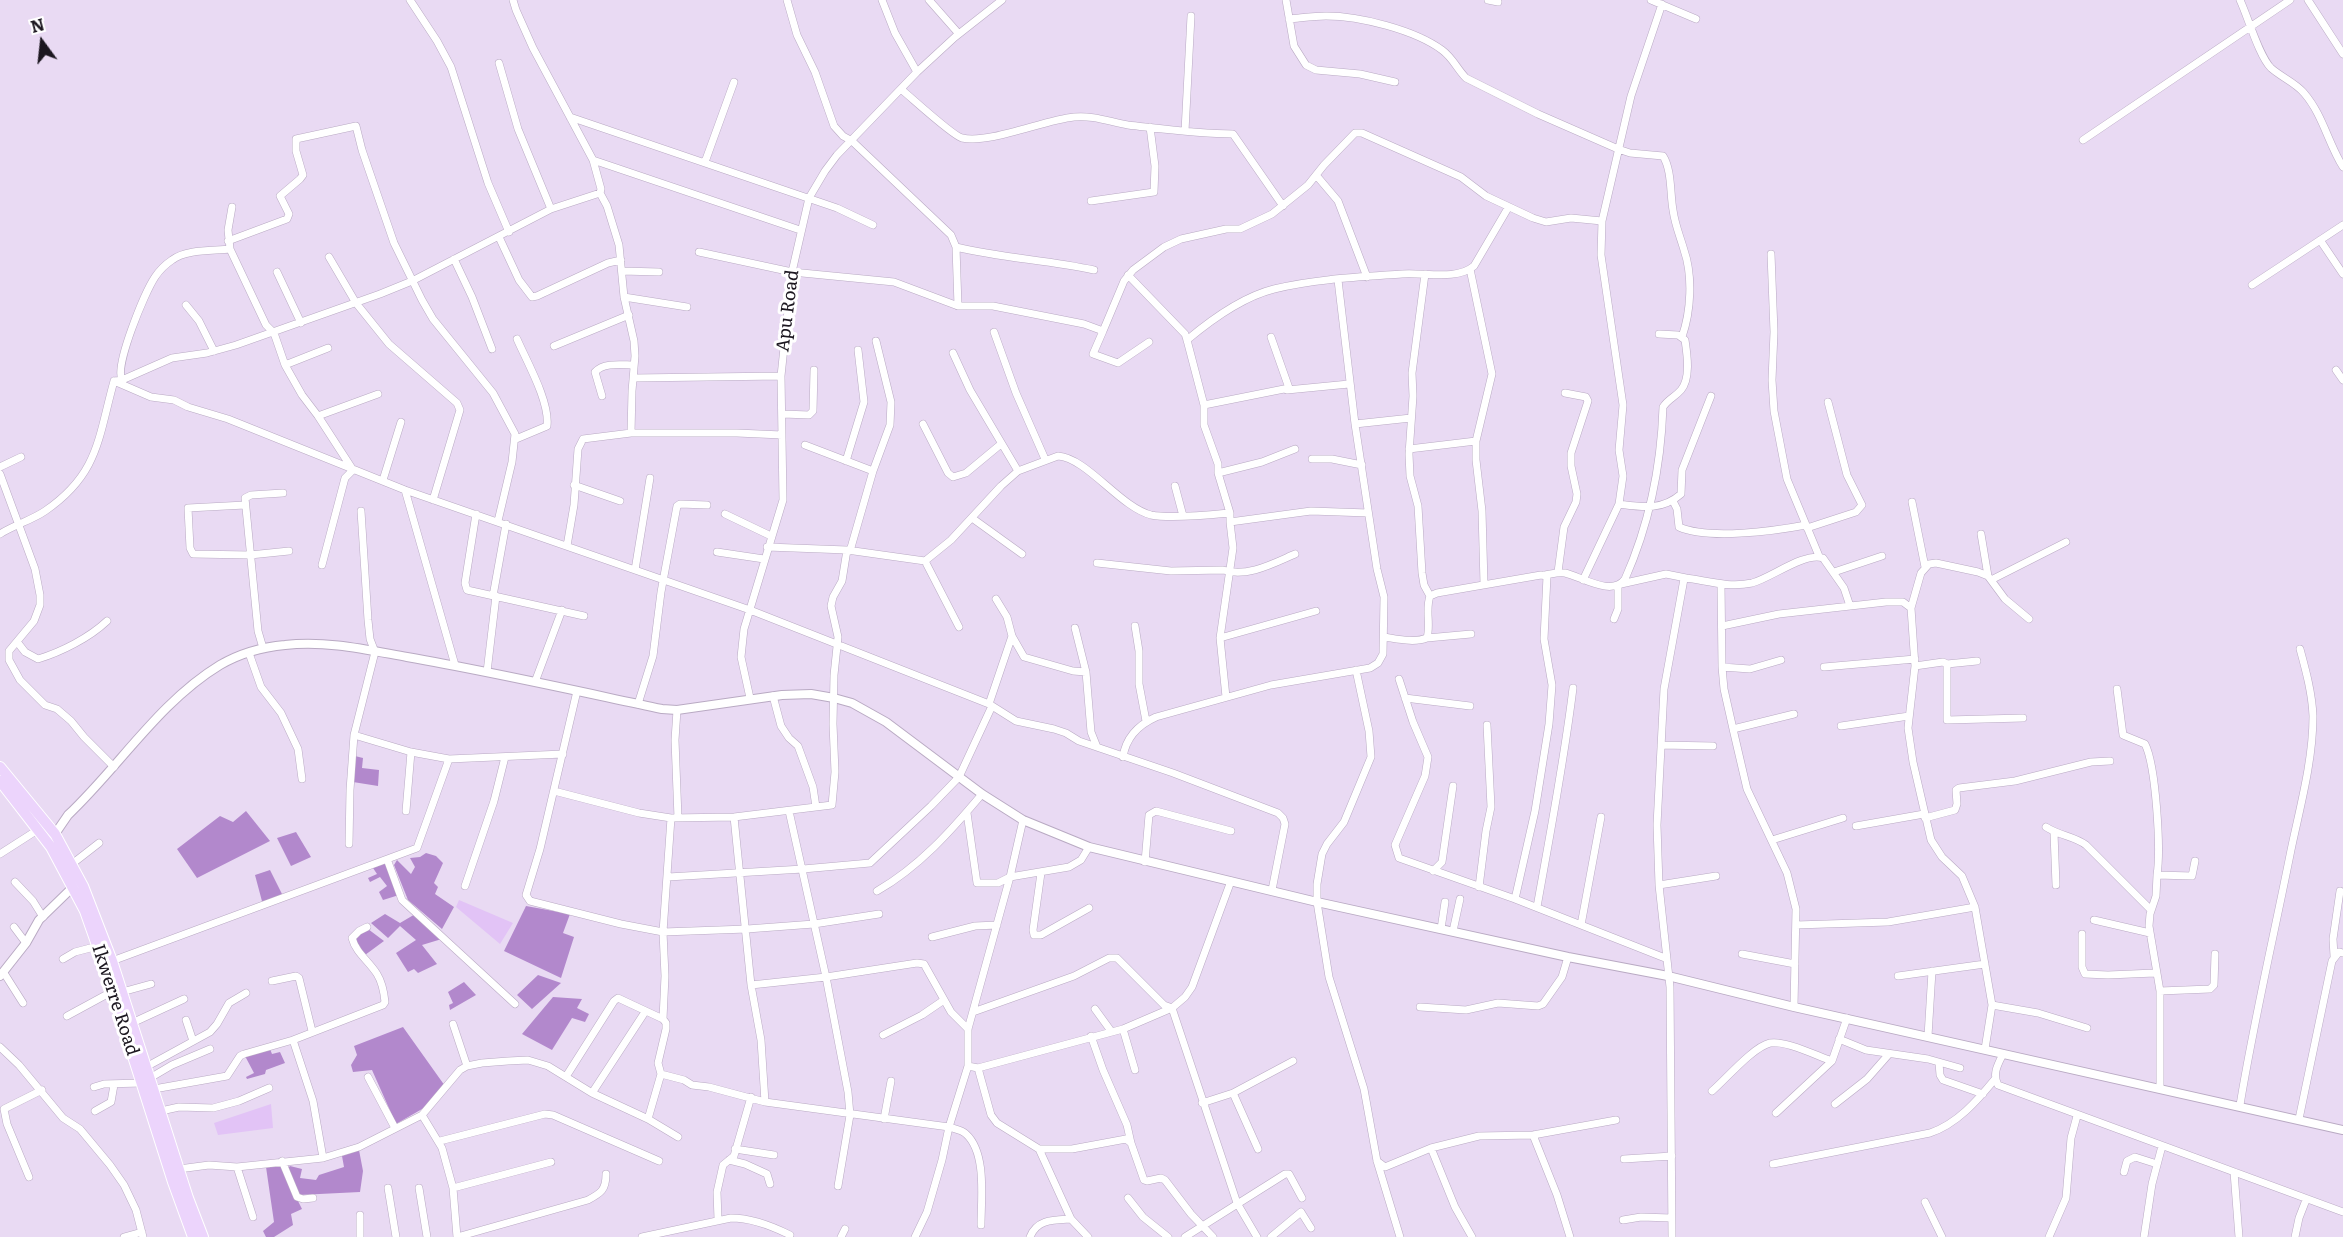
<!DOCTYPE html>
<style>
body{margin:0}
#map{position:relative;width:2343px;height:1237px;overflow:hidden;background:#e9daf3;font-family:Literata,serif}
canvas{display:block}
.north{position:absolute;left:12px;top:12px;width:60px;height:60px;-webkit-text-stroke:4px #fff;paint-order:stroke;rotate:345deg;font-size:16px;font-weight:700;line-height:24px;text-align:center;color:#1c1720}
.north::after{content:'';display:block;margin:auto;width:21px;height:27px;background:#1c1720;clip-path:polygon(50% 0,100% 100%,50% 72%,0 100%)}
</style>
<div id="map">
<canvas width="2343" height="1237"></canvas>
<div class="north">N</div>
</div>
<script>
const c = document.querySelector('canvas').getContext('2d');
c.lineJoin = 'round';
function fill(path, color) {
  c.fillStyle = color;
  c.fill(path, 'evenodd');
}
function trace(path, color, width, dash) {
  c.strokeStyle = color;
  c.lineWidth = width;
  c.lineCap = dash ? 'butt' : 'round';
  c.setLineDash(dash || []);
  c.stroke(path);
}
function write(font, color, halo, rows, align = 'center') {
  c.font = font + ' Literata,serif';
  c.lineWidth = 6;
  c.setLineDash([]);
  c.textBaseline = 'middle';
  c.strokeStyle = halo;
  c.fillStyle = color;
  for (const [text, x, y, turn = 0] of rows) {
    c.save();
    c.translate(x, y);
    c.rotate((+turn || 0) * Math.PI / 180);
    c.textAlign = isNaN(turn) ? turn : align;
    if (halo) c.strokeText(text, 0, 0);
    c.fillText(text, 0, 0);
    c.restore();
  }
}
const green = new Path2D(`
 M 459,900 L 513,923 L 500,944 L 456,907 Z
 M 271,1104 L 273,1128 L 218,1135 L 214,1123 Z`);
const forest = new Path2D(`
 M 355,756 L 363,758 L 362,768 L 379,770 L 378,786 L 353,782 Z
 M 246,811 L 270,841 L 197,878 L 177,849 L 220,816 L 233,822 Z
 M 296,832 L 311,857 L 291,866 L 277,838 Z
 M 426,853 L 436,856 L 443,863 L 434,883 L 438,887 L 435,894 L 454,907 L 442,929 L 408,900 L 394,865 L 397,860 L 411,874 L 415,867 L 410,858 L 420,857 Z
 M 386,860 L 399,895 L 383,900 L 379,892 L 387,886 L 380,877 L 370,882 L 368,878 L 377,874 L 371,865 Z
 M 270,870 L 283,896 L 263,905 L 255,875 Z
 M 526,906 L 570,914 L 563,933 L 574,937 L 561,978 L 504,951 Z
 M 417,913 L 445,938 L 422,945 L 437,964 L 418,973 L 414,969 L 408,972 L 396,953 L 416,940 L 400,926 L 388,938 L 371,923 L 385,914 L 400,923 Z
 M 368,929 L 384,941 L 365,955 L 354,939 L 357,934 Z
 M 538,975 L 561,983 L 532,1009 L 517,995 Z
 M 464,982 L 476,995 L 450,1010 L 449,1005 L 453,1003 L 448,992 Z
 M 553,997 L 582,999 L 577,1008 L 589,1014 L 585,1022 L 572,1018 L 552,1050 L 522,1034 Z
 M 403,1027 L 445,1086 L 429,1105 L 396,1124 L 372,1070 L 353,1072 L 351,1065 L 357,1055 L 354,1046 Z
 M 270,1049 L 272,1054 L 280,1052 L 285,1063 L 266,1070 L 265,1074 L 247,1079 L 246,1077 L 254,1073 L 245,1056 Z
 M 359,1150 L 363,1171 L 360,1192 L 299,1195 L 288,1168 L 290,1166 L 302,1169 L 300,1178 L 316,1180 L 319,1175 L 344,1167 L 342,1156 Z
 M 280,1165 L 302,1209 L 291,1214 L 293,1225 L 274,1237 L 266,1237 L 263,1231 L 274,1222 L 266,1167 Z`);
const minor = new Path2D(`
 M 410,0 L 437,41 L 451,67 L 488,183 L 509,232
 M 787,0 L 797,35 L 815,72 L 834,126 L 843,136 L 852,141 L 951,235 L 956,247 L 958,306
 M 882,0 L 895,33 L 917,72
 M 929,0 L 959,34
 M 1286,0 L 1294,46 L 1306,65 L 1316,70 L 1360,74 L 1395,82
 M 1488,0 L 1498,2
 M 1651,0 L 1696,19
 M 2240,0 C 2248,17 2259,56 2271,68 C 2281,77 2296,83 2304,93 C 2323,115 2328,143 2343,167
 M 2308,0 L 2343,54
 M 1289,19 C 1301,18 1314,16 1326,16 C 1360,16 1415,30 1442,50 C 1453,58 1457,69 1466,78 L 1538,114 L 1618,149 L 1630,153 L 1663,156 C 1672,170 1670,194 1673,210 C 1675,225 1680,236 1684,250 C 1693,276 1691,311 1682,337
 M 499,63 L 518,129 L 551,209
 M 902,90 C 913,99 953,136 962,138 C 990,144 1044,120 1074,117 C 1093,115 1110,122 1128,125 C 1163,129 1198,134 1233,134 L 1283,206
 M 570,117 L 837,208 L 873,225
 M 1185,131 L 1191,16
 M 2083,140 L 2290,0
 M 593,160 L 800,230
 M 705,162 L 734,82
 M 1316,175 L 1338,201 L 1367,277
 M 600,193 L 607,206 L 619,245 L 624,297 L 634,341 L 635,356 L 632,391 L 631,433
 M 1091,201 L 1154,192 L 1155,166 L 1150,127
 M 232,207 L 228,230 L 230,249 L 266,325 L 274,333 L 285,365 L 302,395 L 318,416 L 353,470
 M 499,237 L 519,280 L 532,297 L 537,296 L 608,263 L 621,260
 M 2320,240 L 2343,274
 M 228,241 L 287,219 L 289,214 L 280,196 L 300,179 L 303,175 L 296,151 L 296,139 L 356,126 L 362,150 L 394,243 L 422,300 L 433,319 L 493,393 L 515,434 L 512,462 L 498,521
 M 956,247 C 1001,258 1048,260 1094,270
 M 699,252 L 792,272 L 894,282 L 958,306 L 993,306 L 1084,324 L 1103,331 L 1124,281 L 1133,270 L 1164,247 L 1181,239 L 1226,229 L 1240,229 L 1272,214 L 1308,185 L 1324,165 L 1355,133 L 1362,133 L 1461,177 L 1486,196 L 1533,218 L 1546,222 L 1571,218 L 1602,221
 M 1771,254 L 1774,332 L 1772,380 L 1774,411 L 1787,479 L 1819,556
 M 329,257 L 356,303 L 389,344 L 457,403 L 460,410 L 433,500
 M 454,259 L 472,297 L 492,349
 M 1470,269 L 1492,374 L 1476,441 L 1476,460 L 1482,511 L 1484,584
 M 622,271 L 659,272
 M 277,272 L 301,323
 M 1425,274 L 1412,373 L 1413,396 L 1409,454 L 1410,476 L 1418,506 L 1422,573 L 1424,585 L 1430,596
 M 1128,275 L 1185,334 L 1187,340 L 1204,405 L 1204,425 L 1218,464 L 1218,473 L 1230,513
 M 2252,285 L 2343,225
 M 624,297 L 687,307
 M 186,305 L 199,321 L 214,351
 M 1103,331 L 1093,354 L 1118,363 L 1149,342
 M 994,332 L 1016,393 L 1045,459
 M 1187,340 C 1212,319 1242,297 1274,289 C 1315,279 1360,277 1402,274 C 1424,272 1456,281 1474,266 L 1508,208
 M 554,346 L 629,315
 M 953,353 L 970,390 L 1018,471
 M 285,365 L 328,348
 M 2336,370 L 2343,380
 M 634,378 L 781,376
 M 122,380 C 114,366 145,292 155,277 C 159,271 166,264 172,260 C 186,249 213,251 230,249
 M 114,381 L 151,397 L 174,400 L 188,407 L 228,419 L 405,490 L 750,610 L 989,704 L 1016,721 L 1054,729 L 1066,733 L 1079,741 L 1173,773 L 1278,813 L 1283,818 L 1285,824 L 1272,890
 M 114,381 L 122,380 L 172,358 L 207,353 L 236,345 L 380,294 L 412,281 L 551,209 L 600,193 L 601,189 L 593,160 L 533,48 L 516,10 L 513,0
 M 1287,390 L 1349,384
 M 602,396 L 595,372 C 604,362 622,365 634,365
 M 1204,405 L 1289,388 L 1271,337
 M 783,414 L 809,415 L 813,411 L 814,370
 M 318,416 L 378,394
 M 923,424 L 948,473 L 953,477 L 966,473 L 1001,444
 M 1355,424 L 1411,418
 M 516,439 L 547,426 C 550,402 527,362 517,339
 M 805,445 L 873,471
 M 1409,449 L 1476,441
 M 1312,459 L 1332,459 L 1362,465
 M 846,461 L 864,402 L 858,350
 M 0,467 L 21,457
 M 1218,473 L 1262,462 L 1295,449
 M 0,474 L 35,569 L 40,595 L 40,605 L 34,621 L 9,651 L 9,660 L 20,680 L 45,705 L 57,709 L 71,721 L 84,737 L 114,767
 M 383,480 L 401,422
 M 574,485 L 620,501
 M 1175,486 L 1183,516
 M 405,490 L 455,665
 M 1673,501 L 1677,509 L 1679,527 C 1709,540 1774,531 1806,525
 M 1912,502 L 1925,567
 M 1619,504 C 1641,507 1662,511 1681,494 L 1682,470 L 1711,396
 M 245,505 L 188,508 L 190,548 L 193,554 L 250,555 L 289,551
 M 476,514 L 465,583 L 467,590 L 584,616
 M 725,514 L 771,536
 M 972,518 L 1022,554
 M 1807,528 L 1856,512 L 1862,505 L 1847,475 L 1828,402
 M 0,534 C 14,525 32,520 45,511 C 99,474 98,438 114,381
 M 1981,534 L 1988,576
 M 567,546 L 574,505 L 578,449 L 583,439 L 631,433 L 737,433 L 782,435
 M 767,547 L 847,550 L 925,561 L 951,540 L 1001,486 L 1018,471 L 1058,456 C 1087,458 1120,507 1151,515 C 1171,519 1209,515 1230,513 L 1230,522
 M 850,551 L 873,471 L 890,425 L 891,402 L 876,341
 M 717,552 L 764,559
 M 925,561 L 959,627
 M 1097,563 L 1171,571 L 1223,570 C 1247,578 1274,563 1295,554
 M 322,565 L 345,478 L 353,470
 M 635,570 L 650,478
 M 1558,572 L 1564,527 L 1576,502 L 1577,494 L 1571,466 L 1571,453 L 1588,401 L 1586,397 L 1565,393
 M 1834,572 L 1882,556
 M 1545,575 C 1552,574 1558,572 1565,573 C 1582,577 1612,597 1625,579 C 1649,525 1661,466 1663,407 C 1668,399 1675,397 1681,390 C 1691,378 1687,354 1685,340 L 1678,335 L 1659,334
 M 1583,580 L 1619,504 L 1623,476 L 1619,450 L 1623,405 L 1601,255 L 1602,221 L 1631,96 L 1662,4
 M 1991,580 L 2066,542
 M 1621,584 L 1666,574 L 1686,578
 M 1721,584 L 1722,667 L 1724,689 L 1733,729 L 1747,789 L 1787,873 L 1796,909 L 1794,1007
 M 493,596 L 506,524
 M 1911,608 L 1921,573 L 1929,564 L 1936,563 L 1978,572 L 1988,576 L 2005,599 L 2029,619
 M 1614,619 L 1618,609 L 1618,586
 M 1135,626 L 1139,651 L 1139,684 L 1146,721
 M 1722,626 L 1779,614 L 1886,602 L 1903,602 L 1911,608 L 1915,666 L 1908,728 L 1913,762 L 1931,840 L 1942,857 L 1962,876 L 1975,907 L 1992,1005 L 1985,1049
 M 1075,628 L 1086,672 L 1091,732 L 1097,747
 M 1012,636 L 1024,657 L 1073,671 L 1086,672
 M 1384,637 C 1398,639 1414,643 1427,638 C 1431,624 1425,610 1430,596 L 1437,593 L 1541,575 L 1547,576 L 1544,639 L 1552,685 L 1549,724 L 1535,811 L 1515,899
 M 1220,638 L 1316,611
 M 1427,638 L 1471,634
 M 18,643 L 25,652 L 38,659 C 61,652 89,638 107,621
 M 263,648 L 258,631 L 245,498 L 251,495 L 283,493
 M 249,653 L 261,687 L 281,713 L 298,749 L 302,779
 M 1947,664 L 1977,661
 M 1915,666 L 1943,662 L 1947,664 L 1947,720 L 2023,718
 M 1722,667 L 1750,669 L 1781,660
 M 1824,667 L 1915,659
 M 1356,670 L 1369,731 L 1371,757 L 1344,822 L 1327,844 L 1322,854 L 1317,884 L 1317,902 L 1329,977 L 1364,1089 L 1377,1161 L 1400,1237
 M 487,672 L 496,596
 M 1399,679 L 1413,722 L 1428,757 L 1425,776 L 1395,845 L 1399,858 L 1515,899 L 1665,958
 M 535,682 L 562,610
 M 2117,689 L 2123,735 L 2145,744 C 2156,766 2161,849 2157,875
 M 577,691 L 540,849 L 526,895 L 530,901 L 621,924 L 663,932 L 747,929 L 814,924 L 879,914
 M 773,696 L 781,726 L 789,738 L 798,746 L 813,787 L 816,807
 M 1226,697 L 1220,638 L 1233,548 L 1230,522 L 1311,511 L 1368,513
 M 750,698 L 741,657 L 744,629 L 783,500 L 781,376 L 792,272 L 809,198 L 825,171 L 837,155 L 917,72 L 955,37 L 1002,0
 M 1405,698 L 1470,706
 M 638,704 L 653,656 L 661,592 L 677,506 L 680,504 L 707,505
 M 989,704 L 1012,636 L 1007,617 L 996,599
 M 677,710 L 675,740 L 678,818
 M 1841,726 L 1909,716
 M 1733,729 L 1794,714
 M 354,735 L 411,752 L 449,759 L 563,754
 M 1661,745 L 1713,746
 M 1123,757 C 1126,737 1138,725 1156,717 L 1271,685 L 1370,668 L 1378,663 L 1383,654 L 1384,597 L 1377,569 L 1355,424 L 1338,280
 M 554,791 L 639,813 L 671,818 L 734,817 L 832,805 L 835,772 L 833,724 L 834,675 L 838,637 L 831,606 L 833,597 L 842,581 L 847,550
 M 406,811 L 411,752
 M 789,811 L 826,977 L 848,1092 L 850,1115 L 838,1186
 M 967,813 L 977,883 L 998,883 L 1010,877 L 1069,867 L 1081,860 L 1089,847
 M 734,817 L 751,985 L 761,1040 L 765,1102
 M 671,818 L 663,932 L 665,976 L 663,1019 L 666,1023 L 666,1029 L 658,1063 L 661,1074 L 684,1080 L 692,1085 L 709,1087 L 765,1102 L 949,1127 C 955,1129 962,1130 966,1134 C 987,1153 981,1199 981,1225
 M 1925,818 L 1955,810 L 1957,804 L 1956,790 L 1959,788 L 2015,781 L 2091,762 L 2110,761
 M 1856,826 L 1924,814
 M 2046,827 C 2060,836 2074,836 2086,845 L 2151,910
 M 2054,833 L 2056,885
 M 1772,840 L 1843,818
 M 349,844 L 350,790 L 354,735 L 375,652 L 370,639 L 368,620 L 361,511
 M 0,854 L 39,829
 M 387,859 L 402,900 L 515,1004
 M 1145,862 L 1149,815 L 1156,811 L 1231,831
 M 72,864 L 99,843
 M 1433,871 L 1442,862 L 1453,786
 M 1041,873 L 1033,930 L 1034,935 L 1041,935 L 1089,908
 M 668,877 L 803,869 L 870,863 L 931,806 L 959,777 L 992,706
 M 15,882 L 33,901 L 43,917
 M 1659,885 L 1716,876
 M 465,886 L 494,801 L 505,757
 M 1479,887 L 1486,831 L 1491,807 L 1487,725
 M 877,891 C 919,867 951,831 982,794
 M 1537,907 C 1550,834 1564,762 1573,688
 M 2094,920 L 2150,933
 M 1581,925 L 1601,817
 M 1796,925 L 1888,922 L 1975,907
 M 14,927 L 26,943
 M 1441,929 L 1445,902
 M 1453,931 L 1460,899
 M 2082,934 L 2082,967 L 2085,974 L 2108,975 L 2155,973
 M 932,937 L 975,926 L 997,925
 M 1742,954 L 1795,964
 M 2334,956 L 2333,939 L 2340,891
 M 63,959 L 75,952 L 98,946
 M 112,961 L 417,848 L 449,759
 M 4,973 L 23,1003
 M 1898,976 L 1985,964
 M 272,981 L 296,976 L 299,978 L 312,1031
 M 751,985 L 826,977 L 917,963 L 924,964 L 951,1012 L 968,1029
 M 2160,991 L 2210,989 L 2214,985 L 2215,954
 M 122,992 L 151,984
 M 1992,1005 L 2038,1013 L 2087,1028
 M 1420,1007 L 1466,1010 L 1498,1003 L 1538,1006 L 1543,1004 L 1562,977 L 1568,957
 M 1095,1009 L 1111,1031
 M 973,1012 L 1074,976 L 1109,958 L 1117,958 L 1164,1005 L 1172,1008 L 1237,1203 L 1257,1237
 M 67,1016 L 113,991
 M 186,1020 L 193,1041
 M 132,1023 L 184,999
 M 453,1024 L 467,1066
 M 1123,1029 L 1135,1070
 M 883,1035 L 922,1015 L 944,1000
 M 1091,1036 L 1103,1070 L 1127,1125 L 1131,1143
 M 1928,1036 L 1932,971
 M 1839,1039 L 1866,1050 L 1928,1059 L 1960,1068
 M 293,1040 L 313,1101 L 323,1158
 M 0,1047 L 19,1065 L 63,1118 L 80,1129 L 110,1165 L 124,1185 L 136,1210 L 143,1237
 M 2003,1054 C 1998,1064 1992,1074 1998,1085 L 2343,1212
 M 1939,1063 L 1940,1075 L 1943,1080 L 1983,1094
 M 968,1066 L 978,1068 L 1123,1029 L 1172,1008 L 1185,997 L 1192,987 L 1231,881
 M 146,1067 L 210,1032 L 217,1024 L 229,1003 L 246,993
 M 978,1068 L 991,1115 L 997,1123 L 1039,1149 L 1071,1219 L 1088,1237
 M 567,1075 L 614,1001 L 618,998 L 663,1019
 M 368,1077 L 395,1128
 M 150,1078 L 172,1065 L 210,1049
 M 94,1087 L 104,1084 L 142,1083
 M 2160,1087 L 2160,991 L 2149,926 L 2150,914 L 2156,896 L 2157,875 L 2192,876 L 2195,861
 M 154,1089 L 227,1076 L 240,1056 L 244,1054 L 293,1040 L 383,1005 L 385,1002 C 384,992 382,982 377,974 C 369,961 356,953 352,938 L 359,931 L 367,927
 M 1712,1091 C 1726,1079 1753,1047 1770,1043 C 1785,1040 1817,1056 1832,1061
 M 592,1093 L 645,1012
 M 1233,1093 L 1258,1149
 M 1202,1103 L 1233,1093 L 1293,1061
 M 1835,1104 L 1867,1079 L 1889,1054
 M 2240,1105 C 2254,1020 2274,935 2291,850 C 2300,807 2313,761 2313,716 C 2312,693 2306,671 2300,649
 M 95,1111 L 111,1102 L 114,1085
 M 161,1111 L 179,1107 L 213,1108 L 239,1101 L 269,1088
 M 1776,1113 L 1832,1061 L 1847,1018
 M 422,1115 L 442,1148 L 453,1188 L 457,1237 L 588,1200 C 601,1193 606,1190 606,1174
 M 648,1119 L 661,1074
 M 884,1119 L 891,1081
 M 2299,1119 L 2332,961 L 2339,952 L 2343,953
 M 1533,1135 L 1557,1195 L 1570,1237
 M 440,1141 L 545,1114 L 553,1115 L 659,1161
 M 1431,1148 L 1455,1207 L 1472,1237
 M 735,1149 L 774,1155
 M 1039,1149 L 1072,1149 L 1126,1139 L 1131,1143 L 1144,1180 L 1147,1181 L 1161,1178 L 1165,1180 L 1191,1214 L 1213,1237
 M 1624,1159 L 1672,1156
 M 729,1160 L 745,1164 L 767,1174 L 770,1184
 M 282,1161 L 297,1197 L 303,1199 L 313,1198
 M 1377,1161 L 1385,1167 L 1431,1148 L 1479,1136 L 1533,1135 L 1616,1120
 M 1773,1164 L 1930,1133 C 1957,1124 1977,1101 1995,1079
 M 237,1167 L 253,1217
 M 179,1169 L 209,1165 L 237,1167 L 323,1158 L 359,1147 L 422,1115 L 460,1070 L 467,1066 L 482,1063 L 508,1061 L 528,1060 L 548,1066 L 592,1093 L 648,1119 L 678,1137
 M 2124,1172 L 2127,1161 L 2135,1157 L 2157,1164
 M 2234,1172 L 2239,1237
 M 29,1177 L 7,1124 L 4,1109 L 42,1090
 M 388,1188 L 396,1237
 M 419,1188 L 427,1237
 M 453,1188 L 551,1162
 M 1128,1198 L 1143,1217 L 1168,1237
 M 1925,1202 L 1942,1237
 M 360,1215 L 360,1237
 M 718,1219 L 717,1192 L 723,1165 L 734,1156 L 751,1097
 M 1623,1220 L 1641,1217 L 1671,1218
 M 124,1237 L 142,1232
 M 642,1237 L 731,1218 C 752,1218 772,1226 790,1235
 M 841,1237 L 845,1229
 M 915,1237 L 927,1212 L 942,1160 L 949,1127 L 968,1066 L 968,1029 L 1010,877 L 1023,820
 M 1030,1237 C 1037,1219 1054,1220 1071,1219
 M 1185,1237 L 1285,1174 L 1289,1174 L 1302,1198
 M 1271,1237 L 1301,1212 L 1311,1228
 M 1672,1237 L 1670,987 L 1659,885 L 1657,825 L 1664,689 L 1684,579 L 1686,578 C 1708,581 1729,588 1752,583 C 1771,578 1804,552 1823,558 L 1844,588 L 1850,606
 M 2049,1237 L 2066,1198 L 2071,1138 L 2077,1116
 M 2144,1237 L 2152,1184 L 2162,1146
 M 2295,1237 L 2299,1218 L 2306,1200`);
const tertiary = new Path2D(`
 M 55,834 L 68,815 C 119,767 159,702 220,665 C 239,654 263,647 285,645 C 326,640 368,650 407,657 C 493,672 577,691 662,709 L 677,710 L 782,695 L 811,694 L 834,698 L 852,703 L 886,722 L 982,794 L 1023,820 L 1089,847 L 1317,902 L 1568,957 L 1668,976 L 1794,1007 L 2343,1130
 M 0,976 L 26,943 L 39,920 L 73,887`);
const primary = new Path2D(`
 M 0,767 L 55,834 L 83,886 L 112,961 L 188,1198 L 203,1237
 M 0,781 L 51,847 L 85,911 L 103,962 L 173,1182 L 193,1237`);
const streetNames = [
 ["Apu Road",788,311,-83],
 ["Ikwerre Road",115,1000,72]
];
fill(green, '#e2c3f6');
fill(forest, '#b288cc');
trace(minor, '#b9aac3', 8);
trace(tertiary, '#b9aac3', 10);
trace(primary, '#fff', 12);
trace(minor, '#fff', 7);
trace(tertiary, '#fff', 8);
trace(primary, '#ecd4fc', 10);
write('18px', '#1c1720', '#fff', streetNames);
</script>
